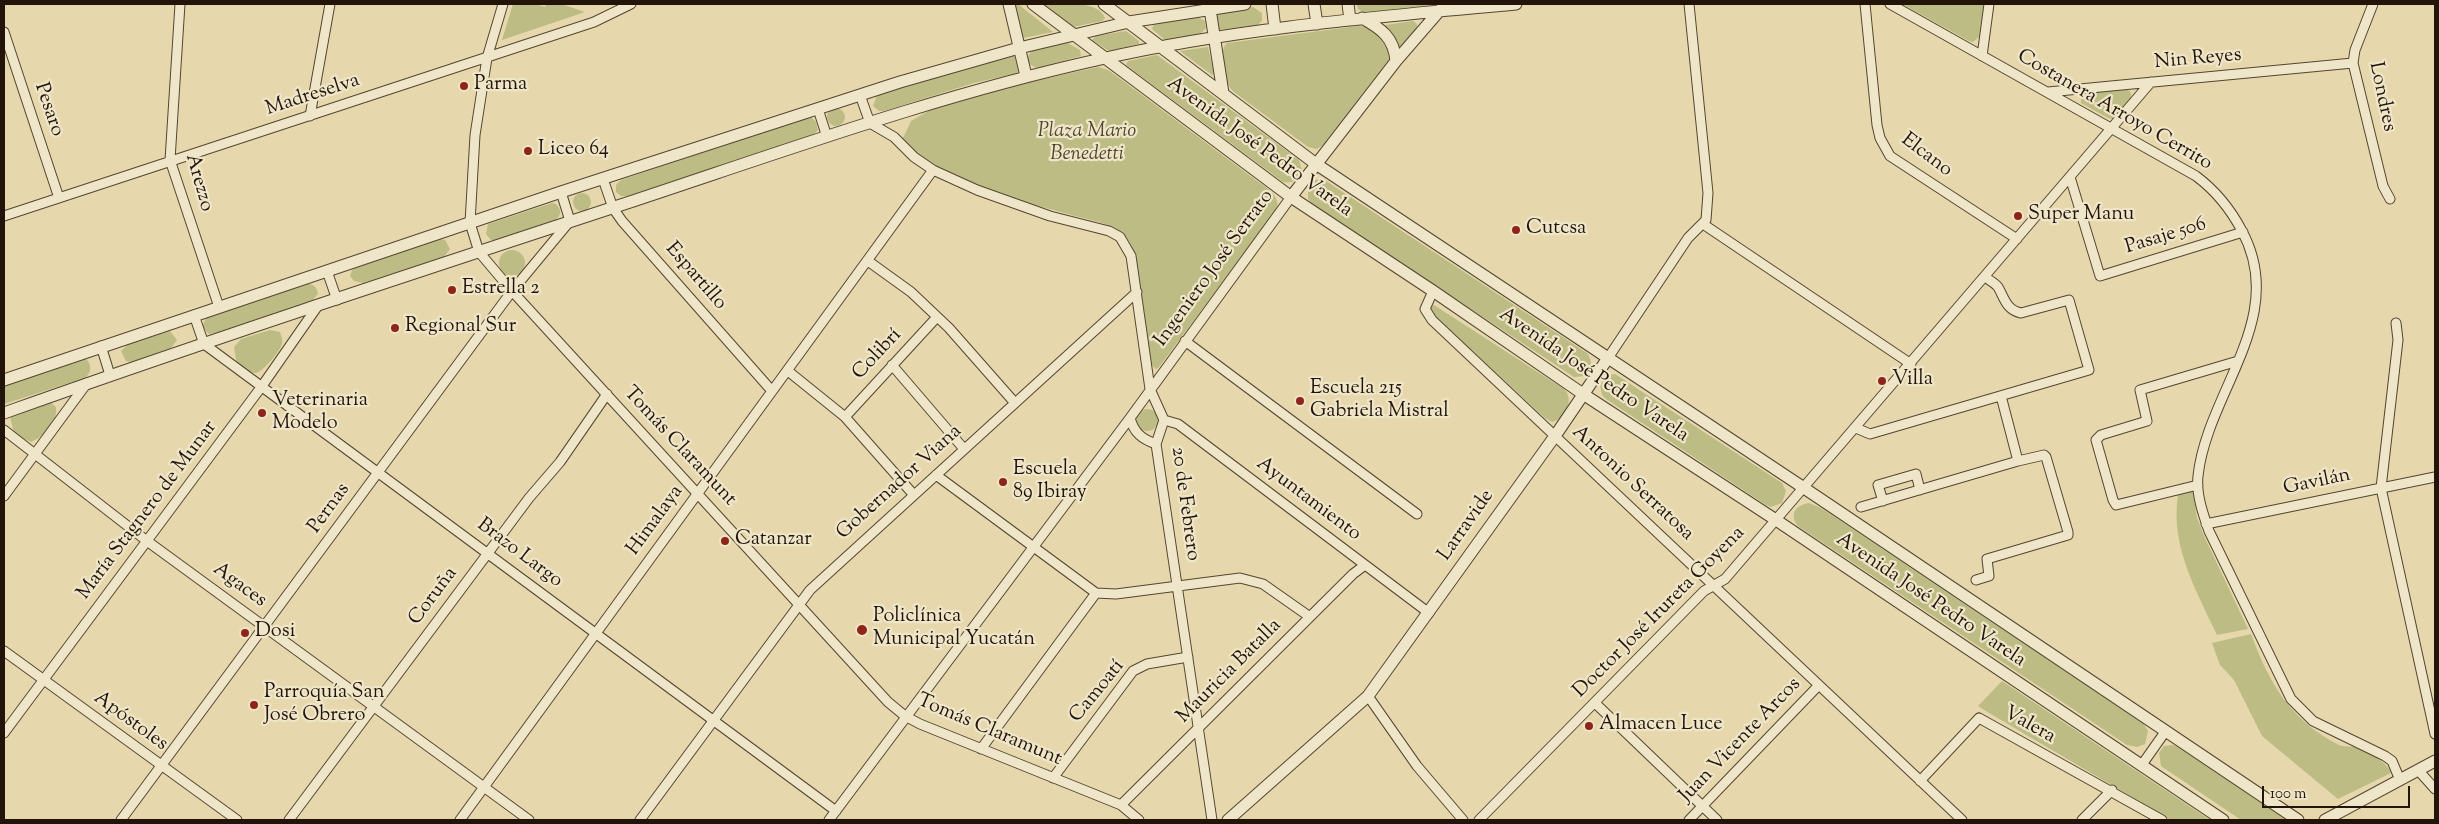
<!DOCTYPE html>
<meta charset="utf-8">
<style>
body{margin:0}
#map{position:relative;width:2439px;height:824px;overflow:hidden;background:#e6d8ac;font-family:"Sorts Mill Goudy",serif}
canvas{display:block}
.frame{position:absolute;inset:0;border:5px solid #23140a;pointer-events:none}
.scale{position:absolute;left:2262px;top:786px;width:148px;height:22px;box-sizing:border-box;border:2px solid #23140a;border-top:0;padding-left:6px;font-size:15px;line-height:18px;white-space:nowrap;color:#23140a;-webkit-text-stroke:4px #efe6c9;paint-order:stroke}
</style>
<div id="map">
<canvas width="2439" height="824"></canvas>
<div class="frame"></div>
<div class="scale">100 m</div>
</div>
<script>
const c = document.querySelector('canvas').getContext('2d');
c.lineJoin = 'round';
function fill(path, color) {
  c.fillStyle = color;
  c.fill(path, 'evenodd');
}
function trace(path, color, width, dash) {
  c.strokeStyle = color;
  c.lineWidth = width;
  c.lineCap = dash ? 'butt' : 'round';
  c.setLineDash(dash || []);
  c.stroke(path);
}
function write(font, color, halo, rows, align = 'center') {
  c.font = font + ' "Sorts Mill Goudy",serif';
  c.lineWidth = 4.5;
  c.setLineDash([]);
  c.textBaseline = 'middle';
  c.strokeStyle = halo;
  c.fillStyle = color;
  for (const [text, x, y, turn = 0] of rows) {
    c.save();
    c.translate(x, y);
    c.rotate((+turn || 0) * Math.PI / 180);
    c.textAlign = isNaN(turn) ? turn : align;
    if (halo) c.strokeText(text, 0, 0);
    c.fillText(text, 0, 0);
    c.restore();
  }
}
const green = new Path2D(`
 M 513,4 L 536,4 L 545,7 L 546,4 L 561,4 L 585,12 L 502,40 Z
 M 1014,4 L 1018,4 L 1053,32 L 1023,38 Z
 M 1043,4 C 1060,4 1098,0 1105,18 L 1102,21 L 1073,27 Z
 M 1357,4 L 1439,4 L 1436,6 L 1365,13 L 1358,9 Z
 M 1902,4 L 1984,4 L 1979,37 L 1973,42 L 1969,41 Z
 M 1253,7 L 1262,13 L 1262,21 L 1258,25 L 1218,30 L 1217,13 Z
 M 1196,16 L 1205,21 L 1206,28 L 1200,34 L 1165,40 L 1152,29 L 1154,24 Z
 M 1413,21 L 1417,24 L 1417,29 L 1399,49 L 1385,25 Z
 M 1358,26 C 1377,27 1389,40 1389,59 L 1323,145 L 1317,149 L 1308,147 L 1234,92 C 1224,84 1217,52 1227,43 Z
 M 1126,31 L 1139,41 L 1139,44 L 1109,51 L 1092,40 L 1096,36 Z
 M 1066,42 L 1080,50 L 1081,56 L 1037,68 L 1029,64 L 1027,58 L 1031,51 Z
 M 1208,47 L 1214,74 L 1212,75 L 1180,51 Z
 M 1012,55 L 1015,57 L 1018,70 L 1017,73 L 974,83 L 884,111 L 879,111 L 873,106 L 877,95 Z
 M 1157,55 L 1299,160 L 1302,170 C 1300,179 1293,184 1283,182 L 1126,65 L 1128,61 Z
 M 1098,67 L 1108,70 L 1118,77 L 1253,178 C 1263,186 1281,194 1277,209 L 1159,367 L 1156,369 L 1151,364 L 1134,252 C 1131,242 1126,234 1116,229 C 1102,221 1084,219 1068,214 C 1022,201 932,180 902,140 L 911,121 L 930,110 L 1016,85 Z
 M 2123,88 L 2130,91 L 2132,99 L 2113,119 L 2108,118 L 2081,103 L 2081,97 L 2087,92 Z
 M827 117a9 9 0 1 1 18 0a9 9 0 1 1-18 0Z
 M 806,118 L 812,118 L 816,122 L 818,130 L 813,135 L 627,196 L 621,196 L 616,192 L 616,185 L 621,180 Z
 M 1323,179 L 1587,353 C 1593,362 1592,368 1586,376 L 1574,377 L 1313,205 L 1308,199 L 1308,188 L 1314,180 Z
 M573 202a9 9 0 1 1 18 0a9 9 0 1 1-18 0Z
 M 552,203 L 556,204 C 561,209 562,214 556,220 L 497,240 L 491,240 L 486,234 L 488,224 Z
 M 440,239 L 445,240 L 450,249 L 444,257 L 363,283 L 354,281 L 350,276 L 352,270 L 356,267 Z
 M499 263a13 13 0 1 1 26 0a13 13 0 1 1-26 0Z
 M 307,283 C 314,285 317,287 318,294 L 312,301 L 216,333 L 209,334 L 202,327 L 206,318 Z
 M 1434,305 L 1564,389 C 1575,400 1565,419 1552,422 L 1545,418 L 1432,313 L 1430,308 Z
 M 270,330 L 280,332 C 281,336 283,340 282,344 C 280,351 263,372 256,373 C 248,373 241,365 236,360 L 234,347 L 241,339 Z
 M 170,331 L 177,340 L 171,348 L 131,362 L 126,361 L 121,351 L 128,344 Z
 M 85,358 C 92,364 92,372 85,378 L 4,404 L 4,384 Z
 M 1615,374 L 1782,483 L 1786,491 L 1782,503 L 1771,507 L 1766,505 L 1606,399 L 1602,395 L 1600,385 L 1607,375 Z
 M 49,401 L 56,407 C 57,426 47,434 31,442 L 14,434 L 10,416 Z
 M1136 420a11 11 0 1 1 22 0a11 11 0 1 1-22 0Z
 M 2193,491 L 2197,518 L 2205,538 L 2248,629 L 2217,635 C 2196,590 2170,546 2178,495 Z
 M 1809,503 L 1821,508 L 2143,723 L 2148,731 L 2145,744 L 2137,747 L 2127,745 L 1798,526 C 1789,515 1795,505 1809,503 Z
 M 2251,634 C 2269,683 2291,721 2339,745 C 2344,747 2349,746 2354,747 C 2366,751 2387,761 2391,773 L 2338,799 L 2262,736 L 2234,680 L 2220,665 L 2212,643 Z
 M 2002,681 L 2210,820 L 2171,820 L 1984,710 L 1978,706 Z
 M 2173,745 L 2178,747 L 2290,820 L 2241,820 L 2161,766 L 2159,753 L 2164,746 Z`);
const minor = new Path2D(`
 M 180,4 L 170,160 L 219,307
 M 503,4 L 487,58 L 475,135 L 470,223 L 479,252 L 512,291 L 888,702 L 905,716 L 920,724 L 1121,805 L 1139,820
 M 1865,4 L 1877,125 L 1880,138 L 1890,156 L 2017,239
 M 1890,4 L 2196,176 C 2216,191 2230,208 2242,231 C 2289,318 2207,392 2198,476 C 2196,494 2203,514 2209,531 L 2291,699 L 2313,721 L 2385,756 L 2392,761 L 2400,780
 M 2373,4 L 2355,50 L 2353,63 L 2383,186 L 2390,199
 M 4,32 L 59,198
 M 1982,56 L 1989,4
 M 2048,92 L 2353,63
 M 860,95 L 870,123 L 894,137 L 914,157 L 933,170 L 977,190 L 1050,216 L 1109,231 L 1120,237 L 1131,256 L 1150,389 L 1164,420 L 1156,444 L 1212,820
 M 818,109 L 827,137
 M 310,116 L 330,4
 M 2070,177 L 2100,276 L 2243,232
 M 603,179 L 613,208 L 622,221 L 772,391
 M 4,216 L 594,22 L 631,4
 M 1703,224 L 1911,364
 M 868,261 L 911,292 L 949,328 L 1015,403
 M 327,271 L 337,300
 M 1433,291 L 1425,309 L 1432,320 L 1962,820
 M 194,315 L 204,344 L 836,811
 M 2396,323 L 2398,340 L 2381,488 L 2435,734
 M 1185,341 L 1417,514
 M 101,346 L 110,375
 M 1608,358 L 1688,238 L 1706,220 L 1708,193 L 1689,4
 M 892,365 L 964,449
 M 788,371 L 845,417 L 913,494
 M 845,417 L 937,317
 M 1130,418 C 1134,433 1142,439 1156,444
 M 1164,420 L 1178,424 L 1429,613
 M 1856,428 L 1870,434 L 2089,370 L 2069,300 L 2021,313 C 2006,310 2004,297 1998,287 C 1995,283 1989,280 1985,277
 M 4,430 L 147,541 L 529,820
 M 936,475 L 1096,593
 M 2198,485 L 2116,505 L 2113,500 L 2096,440 L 2101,435 L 2147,421 L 2140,390 L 2238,361
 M 4,496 L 87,383
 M 1883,501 L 1878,485 L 1916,474 L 1920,490
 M 1861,507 L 2018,461
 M 2206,524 L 2435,477
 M 1976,580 L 1989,576 L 1987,559 L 2068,535 L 2068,532 L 2046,457 L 2044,455 L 2018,461 L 2001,396
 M 1096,593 L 1116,594 L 1240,578 L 1263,584 L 1310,617
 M 4,651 L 237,820
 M 1368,696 L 1417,766 L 1463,820
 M 1595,703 L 1717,820
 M 4,733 L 262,386 L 317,307
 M 981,749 L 1096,593
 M 2141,766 L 2165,732
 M 2418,770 L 2435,789
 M 1053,778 L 1133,671 L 1147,664 L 1188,657
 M 1920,781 L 1979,718 L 2162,820
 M 1121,805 L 1353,574 L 1365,565
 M 121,820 L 512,291 L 570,221 L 561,192
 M 289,820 L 529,498 L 560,462 L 607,394
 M 460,820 L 933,170
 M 640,820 L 810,590 L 1137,292
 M 829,820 L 1130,418 L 1291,197
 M 1479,820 L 1704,591 L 1725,579 L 2151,82
 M 1689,820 L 1819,685
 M 2082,820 L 2112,790`);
const tertiary = new Path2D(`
 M 1009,4 L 1026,76
 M 1033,4 L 1291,197 L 1433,291 L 1583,394 L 1776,520 L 2223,820
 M 1104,4 L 1316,164 L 1804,488 L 2298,820
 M 1272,4 L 1275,29
 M 1314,4 L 1317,24
 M 1348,4 L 1350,20
 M 1210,9 L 1223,93
 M 1362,18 C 1382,29 1394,38 1396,61
 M 1291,197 L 1396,61 L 1441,9
 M 4,380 L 561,192 L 900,82 L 1019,48 L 1129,22 L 1245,4
 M 4,413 C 212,339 423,270 633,201 C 787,150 942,94 1101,59 C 1237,28 1377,17 1516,4
 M 1228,820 L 1368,696 L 1555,436 L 1608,358
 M 2325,820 L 2435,761`);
const markers = [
 [464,86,5,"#8f2418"],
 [528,151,5,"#8f2418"],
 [2018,216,5,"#8f2418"],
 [1516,230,5,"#8f2418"],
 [452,290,5,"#8f2418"],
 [395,328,5,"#8f2418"],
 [1882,381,5,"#8f2418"],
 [1300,401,5,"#8f2418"],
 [262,413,5,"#8f2418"],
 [1003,482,5,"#8f2418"],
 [725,541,5,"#8f2418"],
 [862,630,6,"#8f2418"],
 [245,633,5,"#8f2418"],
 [254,705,5,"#8f2418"],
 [1589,726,5,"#8f2418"]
];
const streetNames = [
 ["Nin Reyes",2198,60,-5],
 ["Madreselva",313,96,-18],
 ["Londres",2381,97,78],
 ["Pesaro",48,110,71],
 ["Costanera Arroyo Cerrito",2114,111,30],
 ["Avenida José Pedro Varela",1259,148,36],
 ["Elcano",1926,156,37],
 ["Arezzo",198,183,74],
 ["Pasaje 506",2166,237,-17],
 ["Ingeniero José Serrato",1215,269,-54],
 ["Espartillo",695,277,49],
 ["Colibrí",878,355,-47],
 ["Avenida José Pedro Varela",1593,376,34],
 ["Tomás Claramunt",679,447,47],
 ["Gobernador Viana",900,483,-42],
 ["Gavilán",2317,483,-12],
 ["Antonio Serratosa",1632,484,43],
 ["Ayuntamiento",1308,500,37],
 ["20 de Febrero",1184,504,82],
 ["Pernas",330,509,-54],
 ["María Stagnero de Munar",148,511,-53],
 ["Himalaya",656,521,-54],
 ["Larravide",1467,526,-55],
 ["Brazo Largo",519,554,37],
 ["Agaces",239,586,36],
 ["Coruña",434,597,-53],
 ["Avenida José Pedro Varela",1930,601,34],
 ["Doctor José Irureta Goyena",1660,613,-45],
 ["Mauricia Batalla",1230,672,-45],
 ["Camoatí",1098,692,-51],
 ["Apóstoles",130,722,36],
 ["Valera",2029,726,29],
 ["Tomás Claramunt",989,731,23],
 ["Juan Vicente Arcos",1741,741,-46]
];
const poiNames = [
 ["Parma",474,86],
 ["Liceo 64",538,151],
 ["Super Manu",2028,216],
 ["Cutcsa",1526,230],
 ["Estrella 2",462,290],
 ["Regional Sur",405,328],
 ["Villa",1892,381],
 ["Escuela 215",1310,390],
 ["Gabriela Mistral",1310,413],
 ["Veterinaria",272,402],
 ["Modelo",272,425],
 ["Escuela",1013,471],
 ["89 Ibiray",1013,494],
 ["Catanzar",735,541],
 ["Policlínica",873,618],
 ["Municipal Yucatán",873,641],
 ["Dosi",255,633],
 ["Parroquía San",264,694],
 ["José Obrero",264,717],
 ["Almacen Luce",1599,726]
];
const parkNames = [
 ["Plaza Mario",1087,133],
 ["Benedetti",1087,156]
];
fill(green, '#bcbc84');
trace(minor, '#544532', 11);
trace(tertiary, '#544532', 13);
trace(minor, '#efe6c9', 9);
trace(tertiary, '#efe6c9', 11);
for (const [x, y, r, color] of markers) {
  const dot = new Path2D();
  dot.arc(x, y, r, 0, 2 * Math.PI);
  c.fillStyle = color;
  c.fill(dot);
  trace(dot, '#efe6c9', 2);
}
write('20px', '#23140a', '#efe6c9', streetNames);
write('20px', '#23140a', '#efe6c9', poiNames, 'left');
write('italic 20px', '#51462f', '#efe6c9', parkNames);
</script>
